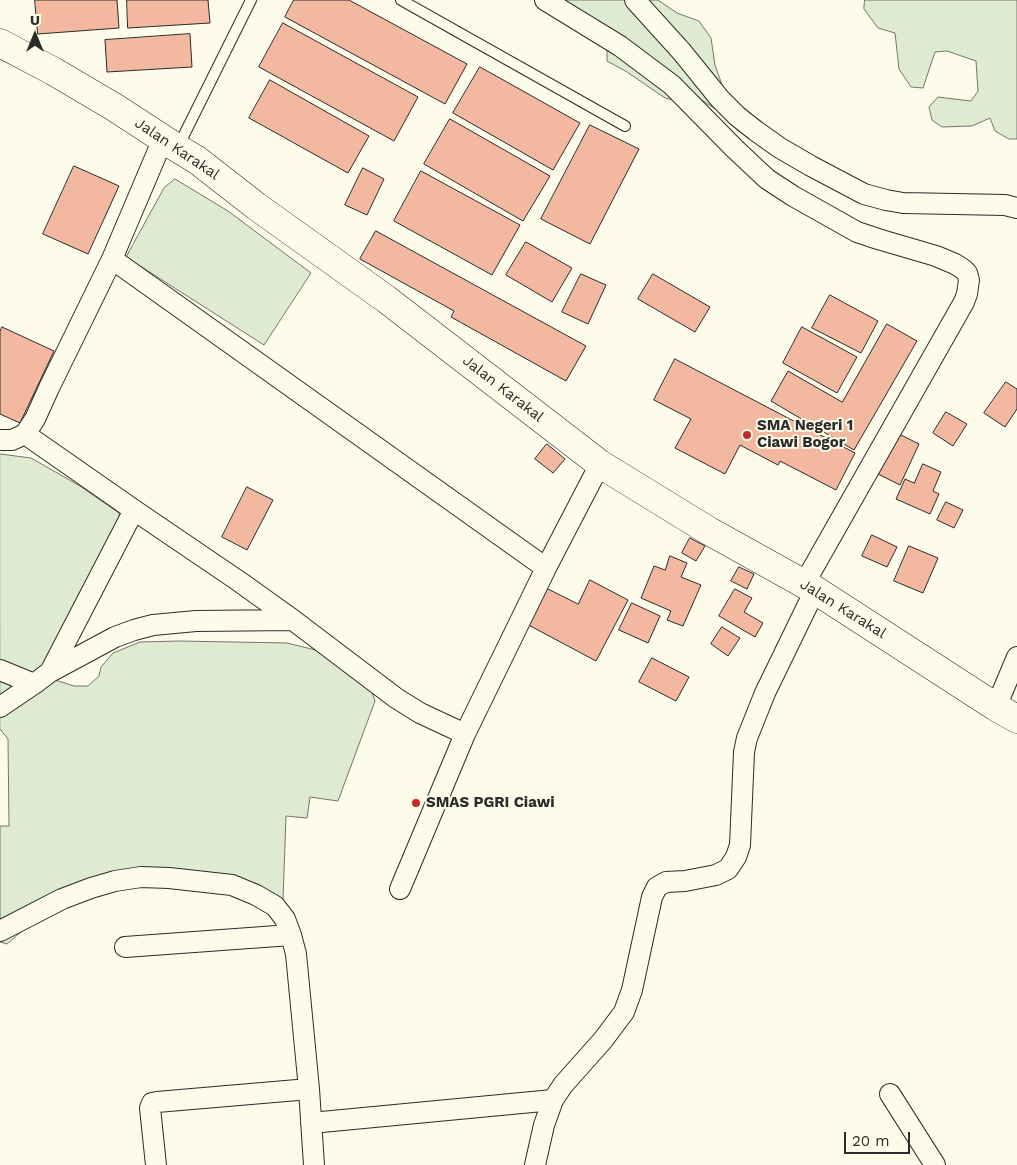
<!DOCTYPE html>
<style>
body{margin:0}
#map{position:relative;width:1017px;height:1165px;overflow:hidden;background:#fdfbea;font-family:"Work Sans",sans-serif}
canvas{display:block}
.north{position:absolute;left:10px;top:10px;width:50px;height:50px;-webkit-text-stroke:4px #fdfbea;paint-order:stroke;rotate:0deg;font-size:14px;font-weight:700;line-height:20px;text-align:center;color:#2b2b2b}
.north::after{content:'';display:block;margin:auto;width:18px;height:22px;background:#2b2b2b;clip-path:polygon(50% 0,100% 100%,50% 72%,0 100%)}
.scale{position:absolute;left:844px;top:1132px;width:66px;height:22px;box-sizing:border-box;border:2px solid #2b2b2b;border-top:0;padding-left:6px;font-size:15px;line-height:18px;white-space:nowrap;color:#2b2b2b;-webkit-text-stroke:4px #fdfbea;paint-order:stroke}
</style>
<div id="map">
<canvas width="1017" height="1165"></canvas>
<div class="north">U</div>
<div class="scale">20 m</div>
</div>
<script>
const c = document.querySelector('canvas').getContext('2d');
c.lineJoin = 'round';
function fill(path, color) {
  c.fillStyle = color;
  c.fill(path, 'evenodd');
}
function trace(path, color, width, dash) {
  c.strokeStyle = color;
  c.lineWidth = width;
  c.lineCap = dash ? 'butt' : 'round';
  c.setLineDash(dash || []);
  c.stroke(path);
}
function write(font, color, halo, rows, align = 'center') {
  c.font = font + ' "Work Sans",sans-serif';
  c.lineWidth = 4;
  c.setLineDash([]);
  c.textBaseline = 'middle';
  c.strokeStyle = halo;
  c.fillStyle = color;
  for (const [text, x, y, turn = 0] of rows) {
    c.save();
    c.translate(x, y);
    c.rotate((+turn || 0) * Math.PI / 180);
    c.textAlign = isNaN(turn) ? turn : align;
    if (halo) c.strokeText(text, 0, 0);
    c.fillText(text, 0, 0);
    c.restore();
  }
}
const green = new Path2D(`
 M 539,0 L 658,0 L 677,13 L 699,21 L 711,38 L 715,65 L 732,113 L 720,112 L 691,93 L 677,101 L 665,98 L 627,72 L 607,61 L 607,40 Z
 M 865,0 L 1017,0 L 1017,139 L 1009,139 L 995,131 L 990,118 L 972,126 L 942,127 L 932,120 L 929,107 L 938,97 L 971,101 L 978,91 L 976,61 L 947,51 L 935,52 L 923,88 L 911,87 L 899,69 L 895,33 L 878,28 L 864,9 Z
 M 175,179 L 228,211 L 311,273 L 264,345 L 126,257 L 164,188 Z
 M 0,454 L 31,458 L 80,486 L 119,513 L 120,528 L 55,680 L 74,686 L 88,686 L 99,676 L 101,667 L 113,653 L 140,642 L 179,641 L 287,643 L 328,653 L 370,686 L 375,701 L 338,801 L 310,797 L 307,818 L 286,816 L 283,900 L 115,871 L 22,931 L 7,944 L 0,942 L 0,826 L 9,826 L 8,739 L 0,729 Z`);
const building = new Path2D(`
 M 35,0 L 117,0 L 119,28 L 38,34 Z
 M 127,0 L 208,0 L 210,23 L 128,28 Z
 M 294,0 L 349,0 L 467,64 L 445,104 L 285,17 Z
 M 283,23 L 418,97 L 394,141 L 259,67 Z
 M 190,34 L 192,67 L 107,72 L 105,40 Z
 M 480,67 L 580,123 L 553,170 L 453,113 Z
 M 270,80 L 369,136 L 348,173 L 249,118 Z
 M 450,119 L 550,176 L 523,221 L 424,164 Z
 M 590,125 L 639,149 L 590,244 L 541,219 Z
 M 74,166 L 119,186 L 88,254 L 43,234 Z
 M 363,168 L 384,179 L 367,215 L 345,205 Z
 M 421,171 L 520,225 L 492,275 L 394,221 Z
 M 376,231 L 586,346 L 566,381 L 451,317 L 454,311 L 360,259 Z
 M 526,242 L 572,268 L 552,302 L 506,275 Z
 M 581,274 L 606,285 L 588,324 L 562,312 Z
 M 653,274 L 710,307 L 695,332 L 638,299 Z
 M 830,295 L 878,321 L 861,353 L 812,328 Z
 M 887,324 L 917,341 L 854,450 L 771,401 L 788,371 L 842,402 Z
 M 2,327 L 54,351 L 20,423 L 0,414 L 0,332 Z
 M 802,327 L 857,357 L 837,393 L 783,363 Z
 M 675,359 L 855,453 L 836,490 L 780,461 L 778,465 L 740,445 L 725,474 L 675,448 L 691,419 L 654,400 Z
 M 1006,382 L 1017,389 L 1017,409 L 1005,427 L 984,413 Z
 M 946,412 L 967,424 L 953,446 L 933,433 Z
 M 895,432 L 919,444 L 900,485 L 876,473 Z
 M 547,444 L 565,459 L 553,473 L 535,459 Z
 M 923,464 L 941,472 L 933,491 L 939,494 L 930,514 L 896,499 L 905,479 L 914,483 Z
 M 247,487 L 273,500 L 247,550 L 222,537 Z
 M 946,502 L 963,510 L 954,528 L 937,520 Z
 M 872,535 L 897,547 L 887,567 L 862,556 Z
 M 690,538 L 705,546 L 696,561 L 682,553 Z
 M 909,546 L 938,558 L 923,593 L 894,581 Z
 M 670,556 L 687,563 L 681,577 L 701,585 L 683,626 L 667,620 L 671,611 L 641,598 L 654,566 L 665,570 Z
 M 739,567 L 754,574 L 747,589 L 731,581 Z
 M 590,580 L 628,600 L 596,661 L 521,621 L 540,585 L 578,604 Z
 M 735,589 L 752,598 L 744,612 L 763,623 L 755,637 L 719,616 Z
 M 632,603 L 660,616 L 648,643 L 619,630 Z
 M 722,627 L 740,638 L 728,656 L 711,644 Z
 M 652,658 L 689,677 L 676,701 L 639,682 Z`);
const service = new Path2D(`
 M 401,0 L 625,126
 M 178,147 L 251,0`);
const minor = new Path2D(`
 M 545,0 L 620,46 L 672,85 L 735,149 L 767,179 L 793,196 L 857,232 L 878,239 L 936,256 L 955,264 L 963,269 L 967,273 L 969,280 L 967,294 L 964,302 L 804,584
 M 635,0 L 682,52 L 720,99 L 737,116 L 756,131 L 780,148 L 811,166 L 864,194 L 886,200 L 903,203 L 1005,205 L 1017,208
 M 112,259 L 546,568
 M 25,434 L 35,419 L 49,388 L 112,259 L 163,139
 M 0,440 L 12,440 L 25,434 L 134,510 L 240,582 L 293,620 L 396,698 L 420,713 L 465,734 L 546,568 L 600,464
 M 0,670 L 34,684 L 0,707
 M 50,672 L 134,510
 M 34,684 L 50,672 L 115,637 L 134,630 L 153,625 L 196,621 L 293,620
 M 996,707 L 1017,657
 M 400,889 L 465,734
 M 0,931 L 62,899 L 91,888 L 115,881 L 141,877 L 169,878 L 232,885 L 256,895 L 275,906 L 285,919 L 291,935 L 296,954 L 309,1089 L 314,1165
 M 125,947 L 291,935
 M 890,1094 L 935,1165
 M 311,1123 L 553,1100
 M 156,1165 L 150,1108 L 152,1103 L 157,1102 L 309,1089
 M 535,1165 L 544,1125 L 553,1100 L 563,1085 L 603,1040 L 624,1012 L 632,990 L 652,897 L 657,887 L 666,882 L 685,881 L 716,875 L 728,869 L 736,857 L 740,845 L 744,752 L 747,738 L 765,693 L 815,590`);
const secondary = new Path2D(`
 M 0,43 L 53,71 L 114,107 L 177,148 L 197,160 L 256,206 L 386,299 L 600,464 L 709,531 L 815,590 L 996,707 L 1017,719`);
const markers = [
 [747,435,5,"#c62828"],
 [416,803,5,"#c62828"]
];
const streetNames = [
 ["Jalan Karakal",177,149,34],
 ["Jalan Karakal",503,389,38],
 ["Jalan Karakal",843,609,32]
];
const poiNames = [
 ["SMA Negeri 1",757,426],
 ["Ciawi Bogor",757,443],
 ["SMAS PGRI Ciawi",426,803]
];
fill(green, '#deebd1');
trace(green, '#74746e', 1);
fill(building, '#f2b8a0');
trace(building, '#2b2b2b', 1);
trace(service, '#2b2b2b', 12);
trace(minor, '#2b2b2b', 22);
trace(secondary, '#2b2b2b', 29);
trace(service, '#fdfbea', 10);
trace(minor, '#fdfbea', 20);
trace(secondary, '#fdfbea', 28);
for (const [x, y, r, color] of markers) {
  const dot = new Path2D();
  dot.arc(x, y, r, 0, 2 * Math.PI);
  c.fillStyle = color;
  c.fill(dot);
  trace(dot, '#fdfbea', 2);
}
write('15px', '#2b2b2b', '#fdfbea', streetNames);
write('bold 15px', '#2b2b2b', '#fdfbea', poiNames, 'left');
</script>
